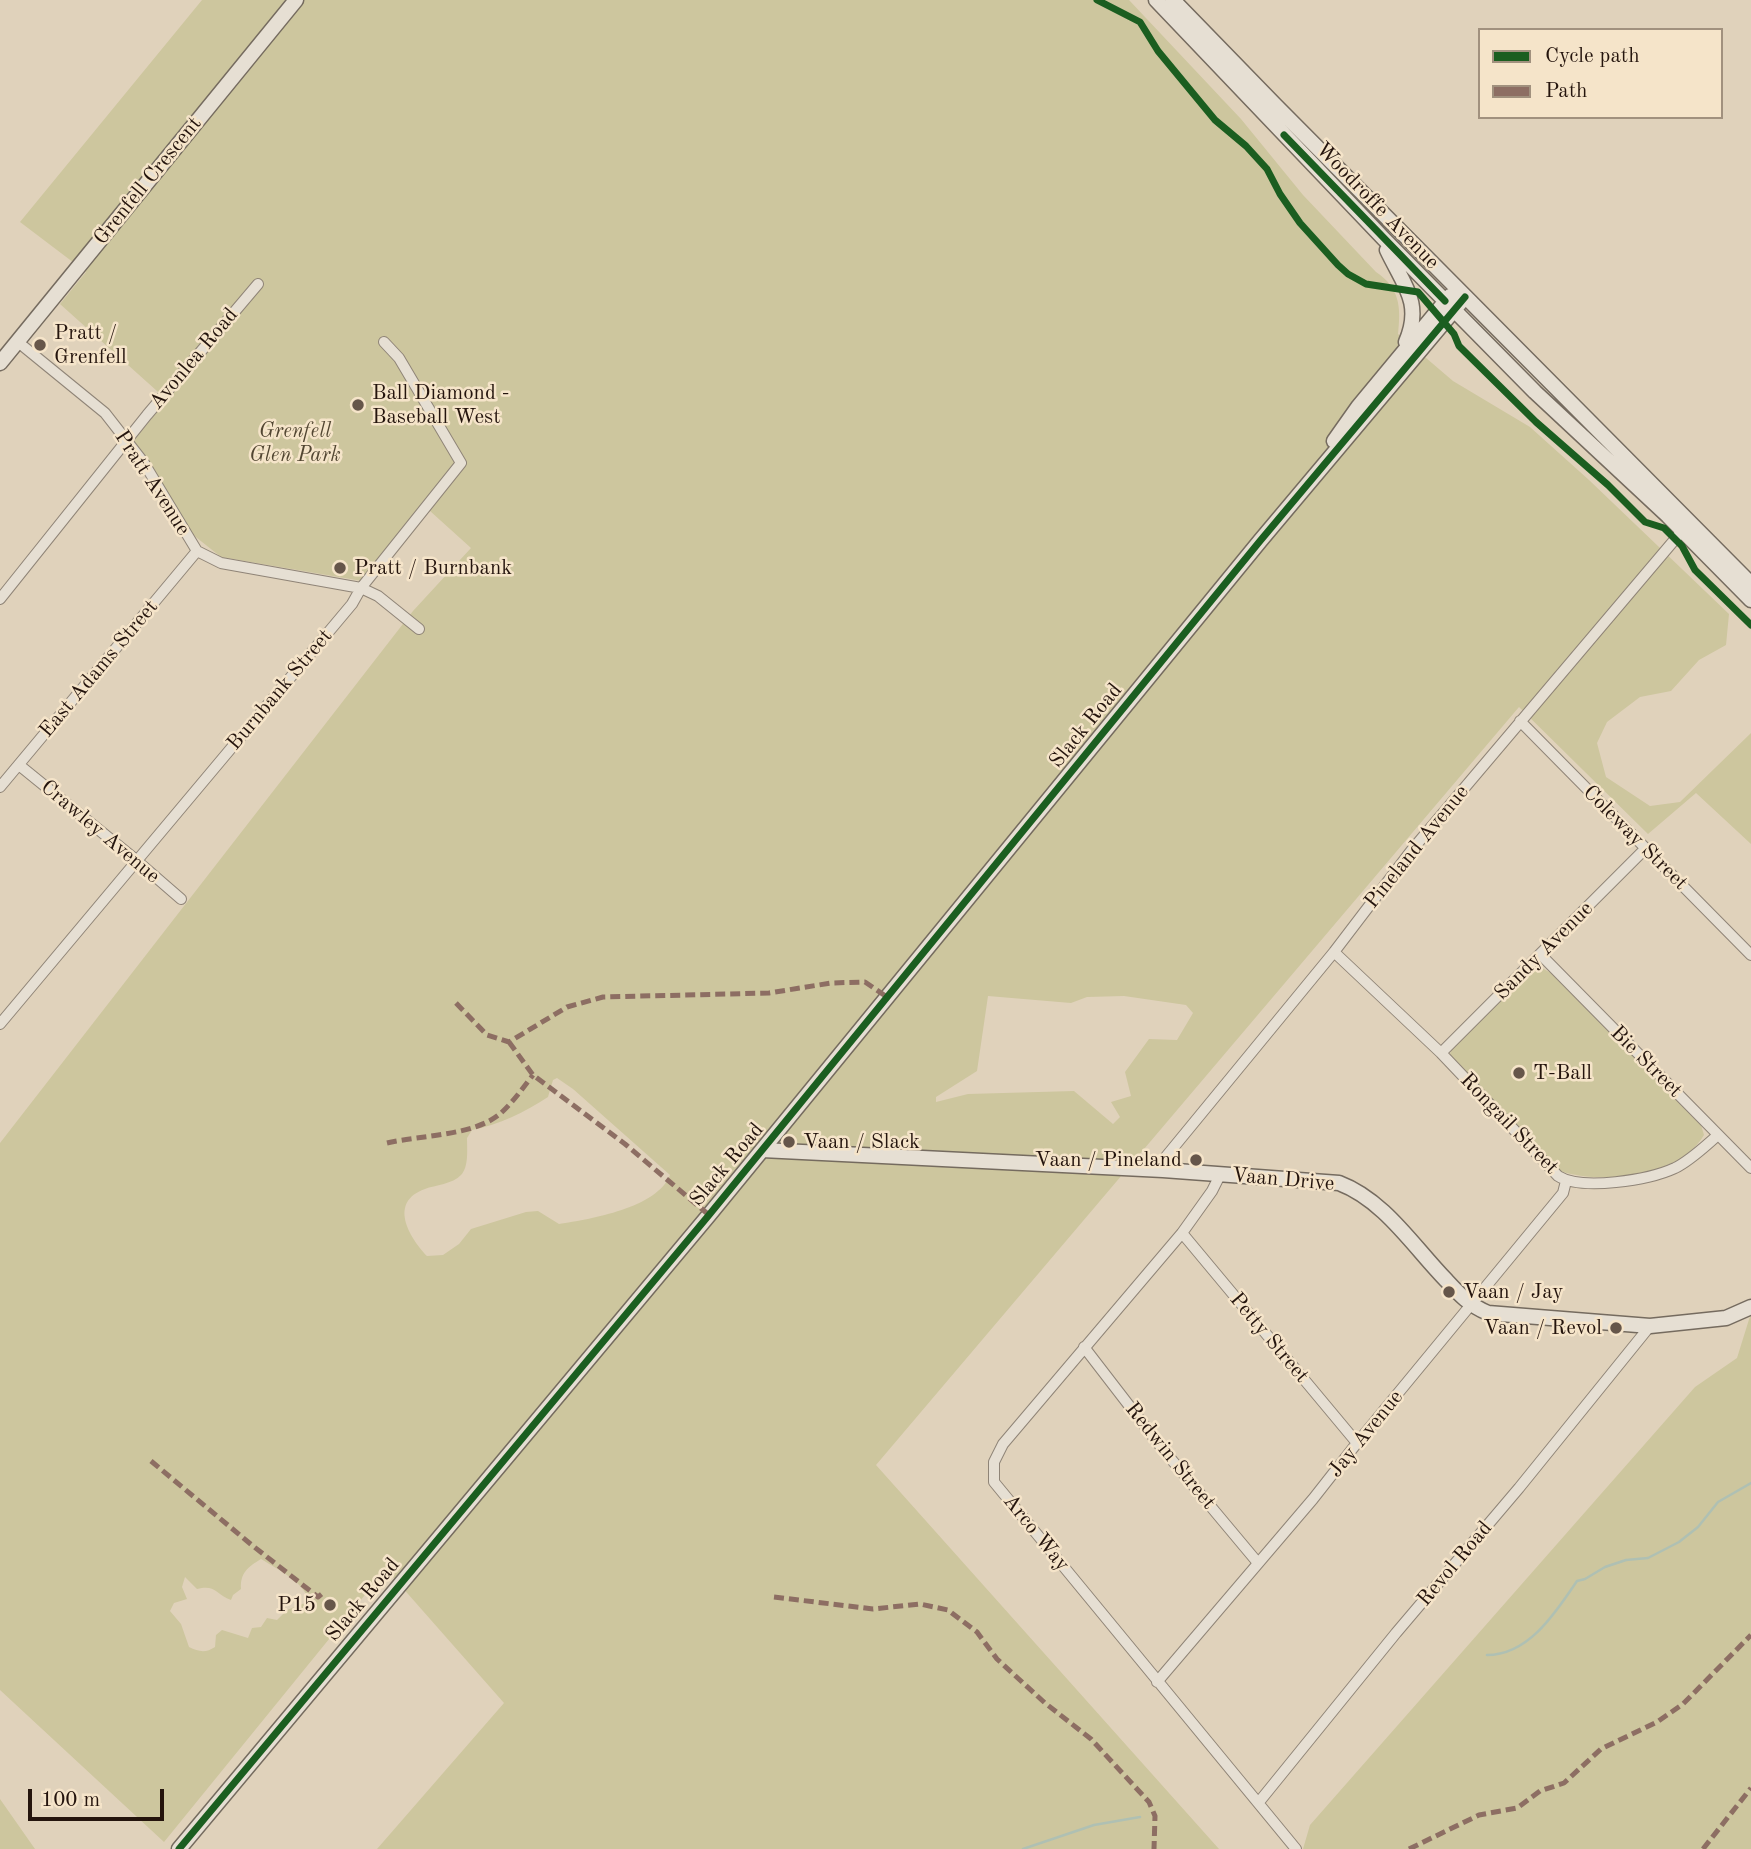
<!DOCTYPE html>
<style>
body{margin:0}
#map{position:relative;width:1751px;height:1849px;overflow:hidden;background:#e0d2bb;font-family:"Old Standard TT",serif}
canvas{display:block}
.legend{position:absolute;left:1478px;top:28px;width:245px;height:91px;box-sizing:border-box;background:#f5e4c9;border:2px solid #a1917e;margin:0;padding:9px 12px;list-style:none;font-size:21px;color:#24140d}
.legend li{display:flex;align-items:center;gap:14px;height:35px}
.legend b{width:35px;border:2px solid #a1917e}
.scale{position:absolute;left:28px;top:1789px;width:136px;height:32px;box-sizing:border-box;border:4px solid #24140d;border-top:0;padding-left:9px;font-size:21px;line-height:24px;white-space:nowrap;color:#24140d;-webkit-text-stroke:5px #f5e4c9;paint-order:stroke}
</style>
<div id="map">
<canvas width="1751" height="1849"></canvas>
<ul class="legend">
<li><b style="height:9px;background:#1b5e20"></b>Cycle path</li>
<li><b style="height:9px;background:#8d6e63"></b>Path</li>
</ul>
<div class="scale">100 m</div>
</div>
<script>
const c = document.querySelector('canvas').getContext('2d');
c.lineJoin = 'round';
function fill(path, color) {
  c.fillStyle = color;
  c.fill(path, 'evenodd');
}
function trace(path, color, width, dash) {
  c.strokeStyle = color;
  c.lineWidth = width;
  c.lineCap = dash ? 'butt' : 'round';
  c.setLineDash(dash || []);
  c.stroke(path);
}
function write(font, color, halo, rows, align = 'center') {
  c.font = font + ' "Old Standard TT",serif';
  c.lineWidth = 5;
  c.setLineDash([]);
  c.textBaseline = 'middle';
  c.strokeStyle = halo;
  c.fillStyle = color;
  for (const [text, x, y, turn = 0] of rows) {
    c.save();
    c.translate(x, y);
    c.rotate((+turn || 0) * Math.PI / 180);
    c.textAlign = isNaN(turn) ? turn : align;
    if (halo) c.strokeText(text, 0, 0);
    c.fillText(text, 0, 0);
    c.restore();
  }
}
const green = new Path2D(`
 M 202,0 L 1129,0 L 1241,119 L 1303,195 L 1376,272 C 1400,288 1401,307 1398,334 L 1453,381 L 1530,427 L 1589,480 L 1729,614 L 1726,645 L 1699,660 L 1671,691 L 1640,697 L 1607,722 L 1597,743 L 1606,777 L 1650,806 L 1680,802 L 1751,733 L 1751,844 L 1696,793 L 1648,834 L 1519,707 L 876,1465 L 1219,1849 L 377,1849 L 504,1703 L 386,1569 L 164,1842 L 0,1690 L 0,1143 L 413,611 L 471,548 L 430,511 L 451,469 L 362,581 L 221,557 L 192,534 L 133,441 L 167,400 L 60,304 L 86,272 L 20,222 ZM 988,996 L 1071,1003 L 1087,997 L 1124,996 L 1186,1005 L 1193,1013 L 1177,1040 L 1149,1039 L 1125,1072 L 1131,1096 L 1111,1102 L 1120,1117 L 1113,1124 L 1074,1091 L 968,1094 L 936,1102 L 936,1097 L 977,1071 ZM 557,1078 L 573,1089 L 670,1175 C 657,1208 591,1219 559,1224 L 538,1211 L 526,1212 L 471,1229 L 459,1244 L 443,1255 L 427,1256 C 409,1237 388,1202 425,1189 C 435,1185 453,1184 461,1175 C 469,1167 467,1149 467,1138 L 472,1130 C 499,1125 525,1112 548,1097 L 553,1080 ZM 261,1559 C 279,1570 302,1581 310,1601 L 287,1610 L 277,1620 L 267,1618 L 261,1627 L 252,1628 L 248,1638 L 222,1630 L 216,1635 L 215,1647 C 206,1653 199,1652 189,1647 L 181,1624 L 170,1611 L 174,1603 L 187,1599 L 182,1587 L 185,1577 L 197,1589 C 216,1584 216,1595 231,1600 L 233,1595 L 241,1589 C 240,1573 248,1567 261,1559 Z
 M 1542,968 L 1551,973 L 1701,1125 L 1704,1135 C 1680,1177 1602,1185 1560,1171 L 1453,1059 L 1450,1054 L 1452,1048 L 1530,971 Z
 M 1751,1313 L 1751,1849 L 1303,1849 L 1310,1825 L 1695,1387 L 1737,1358 Z
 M 0,1799 L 35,1849 L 0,1849 Z`);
const stream = new Path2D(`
 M 1487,1655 C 1529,1655 1556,1612 1577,1581 L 1585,1579 L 1605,1567 L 1626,1560 L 1648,1558 L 1679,1542 L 1698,1527 L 1718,1502 L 1751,1483
 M 1023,1849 L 1094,1825 L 1140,1817`);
const street = new Path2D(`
 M 18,342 L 105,413 L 144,463 L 197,551 L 221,563 L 361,588 L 378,596 L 419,629
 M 0,599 L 147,415 L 258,284
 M 1520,721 L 1751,955
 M 19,765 L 136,860 L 181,899
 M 0,787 L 197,551
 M 1334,952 L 1441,1053 L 1558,1176 C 1582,1191 1649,1180 1675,1168 C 1691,1160 1704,1147 1718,1135
 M 1541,955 L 1751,1168
 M 0,1024 L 352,604 L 361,588 L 461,463 L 399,358 L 384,342
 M 1441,1053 L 1645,849
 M 1163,1170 L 1164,1159 L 1334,952 L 1411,851 L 1682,531
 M 1220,1175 L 1212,1191 L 1182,1233 L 1003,1444 L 994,1462 L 994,1482 L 1296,1849
 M 1182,1233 L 1357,1443
 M 1084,1347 L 1161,1447 L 1258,1563
 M 1157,1682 L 1313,1499 L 1357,1443 L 1563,1193 L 1566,1181
 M 1259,1802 L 1396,1633 L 1519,1488 L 1650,1326`);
const secondary = new Path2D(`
 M 1156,0 L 1384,239 L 1535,392 L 1668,516 L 1751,600
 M 1173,0 L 1275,105 L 1751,584
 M 1387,250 C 1403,284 1423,303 1406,342
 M 0,363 L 296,0
 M 1334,441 L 1358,407 L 1450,296
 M 762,1150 L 1163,1170 L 1339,1183 C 1384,1200 1413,1246 1446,1280 C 1459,1294 1469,1305 1488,1313 L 1650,1326 L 1726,1318 L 1751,1307
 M 179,1849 L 709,1215 L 1260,541 L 1465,297`);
const quiet = new Path2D(`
 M 456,1003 L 487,1035 L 509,1042 L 567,1007 L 603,997 L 769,993 L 831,983 L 865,982 L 887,997
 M 509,1042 L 533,1075 L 625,1144 L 709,1215
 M 387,1143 C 421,1135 475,1136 501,1113 C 513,1102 523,1088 533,1075
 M 151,1461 L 253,1546 L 318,1597 L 324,1592
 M 774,1597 L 873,1609 L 920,1604 L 948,1610 L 977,1632 L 997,1659 L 1045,1703 L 1091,1739 L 1149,1802 L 1155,1816 L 1154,1849
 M 1409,1849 L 1479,1815 L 1517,1808 L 1540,1791 L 1564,1783 L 1601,1749 L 1657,1722 L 1683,1704 L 1751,1635
 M 1703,1849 L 1751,1788`);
const cycleway = new Path2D(`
 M 1097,0 L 1140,22 L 1158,51 L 1215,120 L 1246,146 L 1267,169 L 1280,194 L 1300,223 L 1338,265 L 1348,274 L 1366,284 L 1418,292 L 1454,334 L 1459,346 L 1536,422 L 1608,485 L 1645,522 L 1664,528 L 1682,546 L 1695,570 L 1751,625
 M 1284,135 L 1445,301
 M 179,1849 L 709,1215 L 1260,541 L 1465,297`);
const markers = [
 [40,345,7,"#66564a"],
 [358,405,7,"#66564a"],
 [340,568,7,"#66564a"],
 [1519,1073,7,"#66564a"],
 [789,1142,7,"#66564a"],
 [1196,1160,7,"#66564a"],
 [1449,1292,7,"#66564a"],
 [1616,1328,7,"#66564a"],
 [330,1605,7,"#66564a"]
];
const streetNames = [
 ["Grenfell Crescent",148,181,-51],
 ["Woodroffe Avenue",1377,206,46],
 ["Avonlea Road",194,359,-50],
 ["Pratt Avenue",152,483,57],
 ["East Adams Street",99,669,-50],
 ["Burnbank Street",280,690,-50],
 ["Slack Road",1086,726,-51],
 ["Crawley Avenue",100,832,40],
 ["Coleway Street",1635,838,45],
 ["Pineland Avenue",1417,847,-51],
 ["Sandy Avenue",1544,951,-45],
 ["Bie Street",1646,1062,45],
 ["Rongail Street",1509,1124,46],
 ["Slack Road",727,1165,-50],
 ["Vaan Drive",1283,1180,5],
 ["Petty Street",1269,1338,50],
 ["Jay Avenue",1366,1434,-51],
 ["Redwin Street",1170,1456,51],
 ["Arco Way",1036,1533,51],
 ["Revol Road",1455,1564,-50],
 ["Slack Road",363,1600,-50]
];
const poiNames = [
 ["Pratt /",54,333],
 ["Grenfell",54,357],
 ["Ball Diamond -",372,393],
 ["Baseball West",372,417],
 ["Pratt / Burnbank",354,568],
 ["T-Ball",1533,1073],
 ["Vaan / Slack",803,1142],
 ["Vaan / Pineland",1182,1160,"right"],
 ["Vaan / Jay",1463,1292],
 ["Vaan / Revol",1602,1328,"right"],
 ["P15",316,1605,"right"]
];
const parkNames = [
 ["Grenfell",295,431],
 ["Glen Park",295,455]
];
fill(green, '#cdc69e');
trace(stream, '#afc0b3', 2.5);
trace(street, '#8f8477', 12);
trace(secondary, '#756b5f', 17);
trace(street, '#e6dfd3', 10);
trace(secondary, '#e6dfd3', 14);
trace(quiet, '#8d6e63', 5, [10, 5]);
trace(cycleway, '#1b5e20', 7);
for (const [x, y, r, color] of markers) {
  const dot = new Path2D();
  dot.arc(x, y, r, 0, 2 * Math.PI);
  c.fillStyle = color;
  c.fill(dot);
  trace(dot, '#f5e4c9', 2.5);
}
write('21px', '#24140d', '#f5e4c9', streetNames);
write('21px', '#24140d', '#f5e4c9', poiNames, 'left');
write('italic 21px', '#524632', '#f5e4c9', parkNames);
</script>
